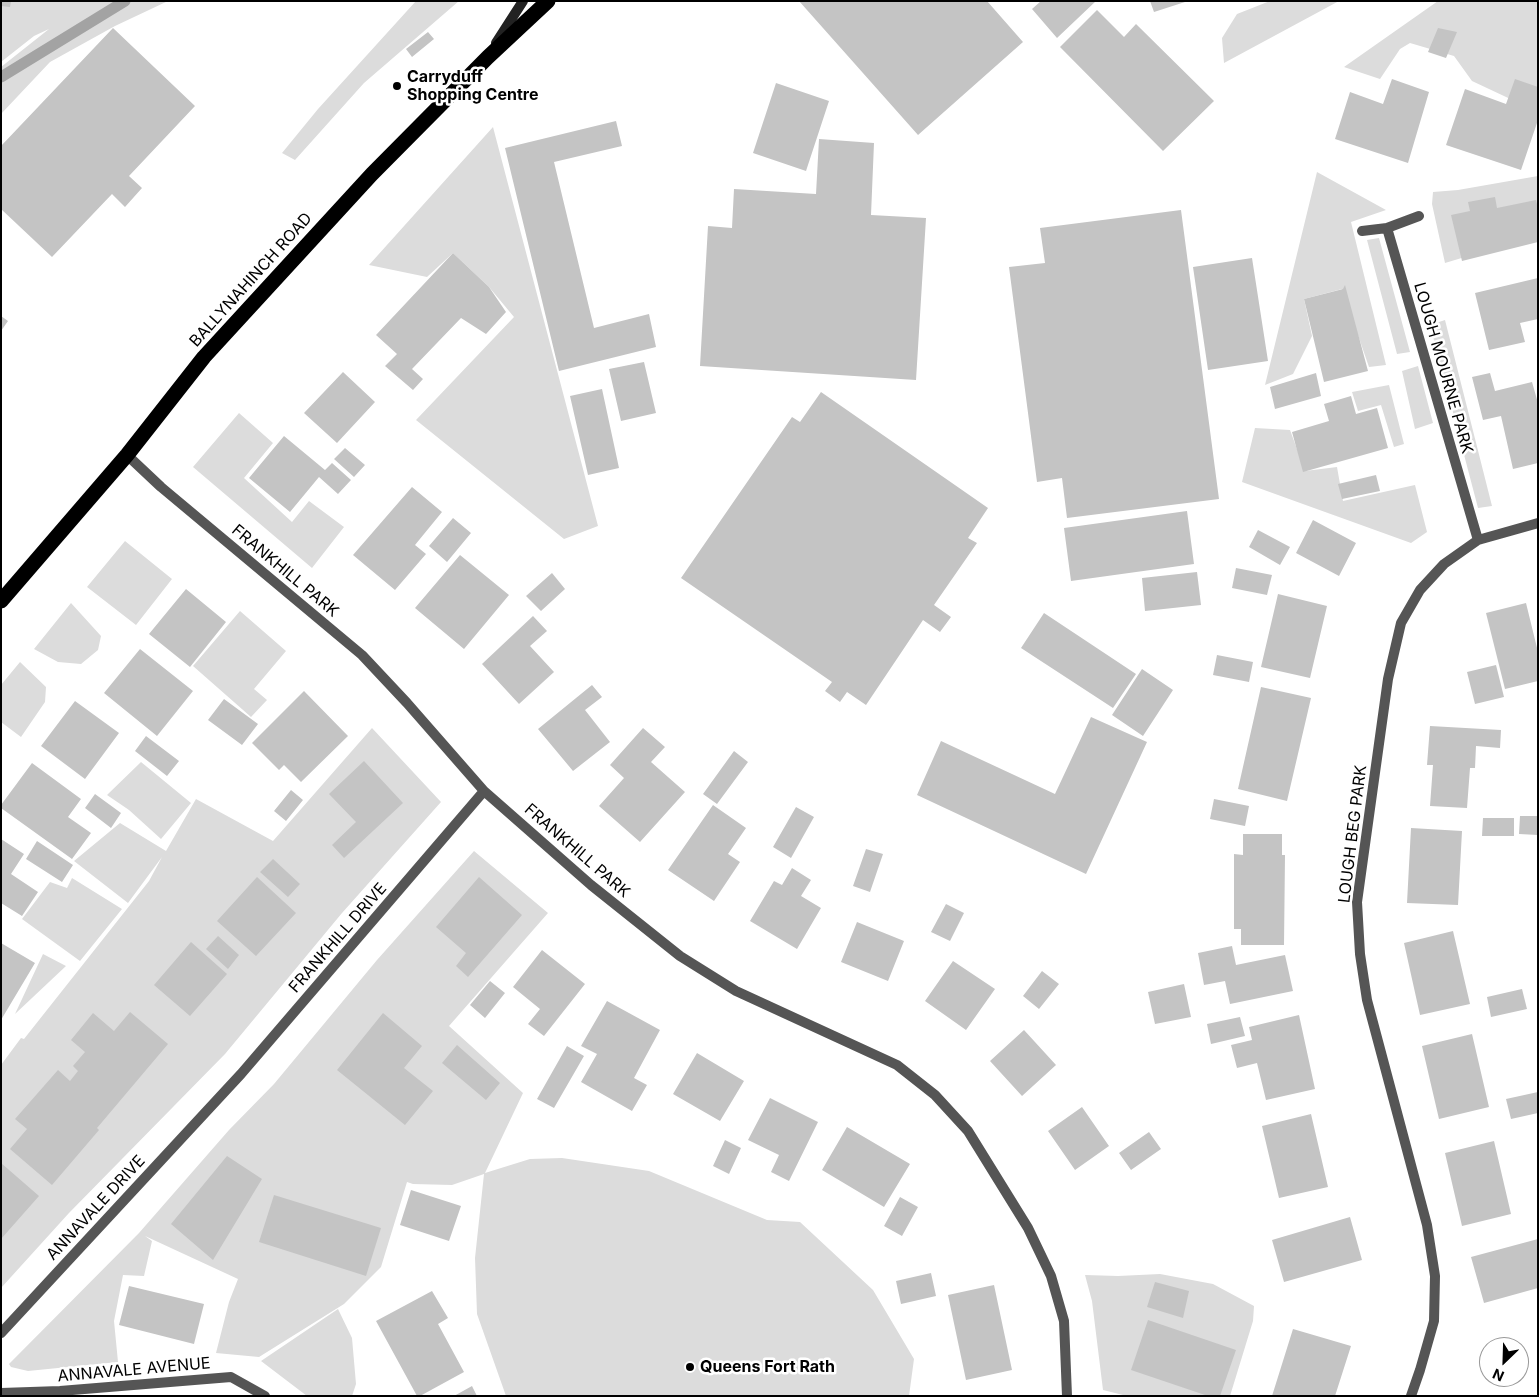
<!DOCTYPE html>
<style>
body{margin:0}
#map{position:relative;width:1539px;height:1397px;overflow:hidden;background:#fff;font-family:Inter,sans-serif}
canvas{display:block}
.frame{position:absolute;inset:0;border:2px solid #000;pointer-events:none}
.north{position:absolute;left:1479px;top:1337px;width:50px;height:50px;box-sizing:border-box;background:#fff;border:1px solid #999;border-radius:50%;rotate:204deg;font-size:14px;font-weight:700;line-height:20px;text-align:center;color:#000}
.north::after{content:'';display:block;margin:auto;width:18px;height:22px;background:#000;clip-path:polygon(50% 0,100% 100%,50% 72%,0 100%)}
</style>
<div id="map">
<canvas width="1539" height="1397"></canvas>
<div class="frame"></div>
<div class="north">N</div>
</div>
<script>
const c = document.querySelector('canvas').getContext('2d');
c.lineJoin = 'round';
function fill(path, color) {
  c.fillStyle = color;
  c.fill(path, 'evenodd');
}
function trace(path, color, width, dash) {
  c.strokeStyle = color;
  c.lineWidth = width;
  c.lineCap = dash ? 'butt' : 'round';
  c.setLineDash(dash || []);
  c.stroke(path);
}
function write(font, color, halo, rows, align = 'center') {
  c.font = font + ' Inter,sans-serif';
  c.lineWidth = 5;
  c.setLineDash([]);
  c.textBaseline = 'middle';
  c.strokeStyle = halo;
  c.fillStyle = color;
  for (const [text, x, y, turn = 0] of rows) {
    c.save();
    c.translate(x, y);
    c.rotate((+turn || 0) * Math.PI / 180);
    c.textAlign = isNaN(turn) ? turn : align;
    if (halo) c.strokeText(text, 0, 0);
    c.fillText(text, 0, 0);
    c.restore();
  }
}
const green = new Path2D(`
 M 1,1 L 168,1 L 115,26 L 50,62 L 1,114 L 1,67 L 49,29 L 34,36 L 1,62 Z
 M 416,1 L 459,1 L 364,83 L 295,160 L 282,153 L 318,109 Z
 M 1270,1 L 1339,1 L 1224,63 L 1222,38 L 1237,14 Z
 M 1438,1 L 1538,1 L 1538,112 L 1472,81 L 1454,56 L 1410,43 L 1400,49 L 1380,79 L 1344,67 Z
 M 493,127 L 598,526 L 564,539 L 416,420 L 514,317 L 489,287 L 453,253 L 427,277 L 369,265 Z
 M 1317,172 L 1386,210 L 1351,222 L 1386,365 L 1369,367 L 1342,289 L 1304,299 L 1312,336 L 1293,374 L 1265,385 Z
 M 1538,176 L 1538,235 L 1445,263 L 1432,204 L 1433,192 L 1458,190 Z
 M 1379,238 L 1410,352 L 1397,354 L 1367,240 Z
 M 1445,320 L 1492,506 L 1478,508 L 1430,325 Z
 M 1418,366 L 1433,423 L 1415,429 L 1402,371 Z
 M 1389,385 L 1404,444 L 1394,447 L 1381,405 L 1358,411 L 1352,392 Z
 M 239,413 L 273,443 L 244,478 L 292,522 L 309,501 L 344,527 L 312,568 L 193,467 Z
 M 1255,428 L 1290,430 L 1305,471 L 1337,467 L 1343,501 L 1415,485 L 1427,532 L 1411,543 L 1242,482 Z
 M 125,541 L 172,579 L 136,625 L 87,587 Z
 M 71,603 L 101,636 L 98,650 L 81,664 L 58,662 L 34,649 Z
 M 240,611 L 286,651 L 254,689 L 267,700 L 251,717 L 193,666 Z
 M 20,662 L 46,687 L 45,702 L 21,737 L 1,722 L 1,685 Z
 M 372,728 L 441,802 L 342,913 L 225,1054 L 69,1213 L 1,1288 L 1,1065 L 21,1038 L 24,1039 L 149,881 L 162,857 L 128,903 L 74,861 L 120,823 L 166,851 L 196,799 L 273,841 Z
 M 141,762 L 191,803 L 161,839 L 129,810 L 107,795 Z
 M 474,851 L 548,913 L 449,1026 L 523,1093 L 485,1173 L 530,1159 L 562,1158 L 649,1171 L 767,1220 L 800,1222 L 873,1290 L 914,1359 L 909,1396 L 506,1396 L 477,1314 L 475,1258 L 484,1174 L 452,1185 L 413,1184 L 407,1182 L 381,1267 L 344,1304 L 259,1357 L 216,1353 L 229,1302 L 238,1279 L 145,1236 L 152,1241 L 144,1276 L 123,1275 L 114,1321 L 118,1362 L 28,1371 L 11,1367 L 9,1364 L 139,1233 L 229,1130 L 274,1084 L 377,960 Z
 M 72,878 L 122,909 L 80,961 L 22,919 L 50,882 L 67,888 Z
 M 43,954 L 66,966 L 15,1014 Z
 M 1160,1274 L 1213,1284 L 1254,1306 L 1253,1321 L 1230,1396 L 1127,1396 L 1103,1390 L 1092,1301 L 1085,1275 L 1118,1276 Z
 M 338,1309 L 352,1338 L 356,1384 L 352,1396 L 307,1396 L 261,1361 Z`);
const stream = new Path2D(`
 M 1,77 L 125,1`);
const building = new Path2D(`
 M 1,1 L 11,1 L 10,7 L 1,6 Z
 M 799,1 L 987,1 L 1023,42 L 918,135 Z
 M 1041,1 L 1096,1 L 1057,38 L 1032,9 Z
 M 1150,1 L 1185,1 L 1185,2 L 1154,12 Z
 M 1097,10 L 1124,37 L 1136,24 L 1214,101 L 1163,151 L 1060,47 Z
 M 113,28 L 195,106 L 129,176 L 142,188 L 125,207 L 112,194 L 52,257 L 1,209 L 1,146 Z
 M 1438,28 L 1457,32 L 1446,58 L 1428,52 Z
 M 428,32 L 434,39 L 412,57 L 406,49 Z
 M 1392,79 L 1429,92 L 1408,163 L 1335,139 L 1350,92 L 1383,104 Z
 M 1515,79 L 1538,87 L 1538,120 L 1521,170 L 1446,145 L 1465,89 L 1506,104 Z
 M 776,83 L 829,101 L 806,171 L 753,153 Z
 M 616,121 L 622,146 L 554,162 L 594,328 L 649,314 L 656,347 L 559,371 L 505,148 Z
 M 819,139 L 874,143 L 871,215 L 926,218 L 916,380 L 700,366 L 708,226 L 732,228 L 734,189 L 816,194 Z
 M 1495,197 L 1497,208 L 1536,200 L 1538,208 L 1538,242 L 1462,261 L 1451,215 L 1470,211 L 1468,202 Z
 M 1181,210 L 1219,499 L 1067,518 L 1062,478 L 1037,482 L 1009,267 L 1045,263 L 1040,228 Z
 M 453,253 L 489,287 L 506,312 L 486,334 L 461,318 L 412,369 L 423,379 L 413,390 L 385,366 L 397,354 L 376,335 Z
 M 1252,258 L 1268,361 L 1208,370 L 1193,267 Z
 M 1538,278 L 1538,319 L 1520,323 L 1525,342 L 1489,350 L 1475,293 Z
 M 1345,285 L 1368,371 L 1324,382 L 1304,299 L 1343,289 Z
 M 1,316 L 8,321 L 1,331 Z
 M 644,362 L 656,413 L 621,421 L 609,369 Z
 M 343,372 L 375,402 L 337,443 L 304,413 Z
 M 1316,373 L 1321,396 L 1275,409 L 1270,387 Z
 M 1490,373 L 1495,391 L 1532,382 L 1538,403 L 1538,463 L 1513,469 L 1501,416 L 1483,420 L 1472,377 Z
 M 602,389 L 619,468 L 588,475 L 570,396 Z
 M 821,392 L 988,508 L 968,538 L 977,543 L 934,605 L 951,617 L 940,632 L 923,620 L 866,705 L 847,692 L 840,702 L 825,691 L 832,682 L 681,578 L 792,417 L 800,422 Z
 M 1351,396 L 1356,414 L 1377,408 L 1388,448 L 1303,472 L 1292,432 L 1329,421 L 1324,404 Z
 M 284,436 L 325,470 L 332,463 L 351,480 L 338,494 L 319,477 L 290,512 L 249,478 Z
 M 345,448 L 365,465 L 354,477 L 334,459 Z
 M 1376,475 L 1380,491 L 1342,499 L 1338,484 Z
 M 412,487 L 442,512 L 415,545 L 426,554 L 395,590 L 353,555 Z
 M 1187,511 L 1194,564 L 1071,581 L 1064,528 Z
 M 453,518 L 471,533 L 447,562 L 429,546 Z
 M 1313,520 L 1356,543 L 1339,576 L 1296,553 Z
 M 1258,530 L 1290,547 L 1280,565 L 1249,547 Z
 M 460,555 L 509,595 L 464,649 L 415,608 Z
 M 1236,568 L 1272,575 L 1267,595 L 1232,588 Z
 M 1197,572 L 1201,605 L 1145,611 L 1142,578 Z
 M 552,573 L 565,589 L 541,611 L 526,596 Z
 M 186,589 L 226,622 L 190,667 L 149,634 Z
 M 1278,594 L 1327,606 L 1310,678 L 1261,667 Z
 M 1526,603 L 1538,652 L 1538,681 L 1505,689 L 1486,613 Z
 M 1044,613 L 1136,674 L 1113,708 L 1021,648 Z
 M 533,616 L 547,631 L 530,646 L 554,672 L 519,704 L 482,664 Z
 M 140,649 L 193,691 L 157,736 L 104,693 Z
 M 1217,655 L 1253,662 L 1249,682 L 1213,675 Z
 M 1496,665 L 1504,697 L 1475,704 L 1467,672 Z
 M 1142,669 L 1173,690 L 1143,736 L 1112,715 Z
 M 592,685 L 602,697 L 585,710 L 610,742 L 573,771 L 538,729 Z
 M 1261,687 L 1311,698 L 1287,801 L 1238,789 Z
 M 304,691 L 348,736 L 301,782 L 284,765 L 279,770 L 252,743 Z
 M 224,699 L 258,724 L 242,745 L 208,720 Z
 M 75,701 L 119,733 L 85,779 L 41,746 Z
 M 1091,717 L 1147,742 L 1086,874 L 917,795 L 941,741 L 1055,794 Z
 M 1430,726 L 1501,730 L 1500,748 L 1476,746 L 1475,768 L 1470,768 L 1467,808 L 1430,806 L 1433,765 L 1427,765 Z
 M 643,728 L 665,747 L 651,762 L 685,792 L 640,842 L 599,806 L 624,778 L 610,765 Z
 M 146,736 L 179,761 L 167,776 L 135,751 Z
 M 734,751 L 748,762 L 717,804 L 703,794 Z
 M 364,761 L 403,803 L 344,858 L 332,845 L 356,822 L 329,794 Z
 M 32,763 L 81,799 L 68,817 L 91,833 L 72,859 L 1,808 L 1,805 Z
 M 291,790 L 303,800 L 286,821 L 274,811 Z
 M 95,794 L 121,813 L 111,828 L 85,808 Z
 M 1214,799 L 1249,806 L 1245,826 L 1210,819 Z
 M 713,805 L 746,828 L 728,854 L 740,862 L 714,901 L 668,870 Z
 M 796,807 L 814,817 L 791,858 L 773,847 Z
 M 1520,816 L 1538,816 L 1538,835 L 1519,834 Z
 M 1483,818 L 1514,818 L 1514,836 L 1482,836 Z
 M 1411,828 L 1462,831 L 1458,905 L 1407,903 Z
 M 1243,834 L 1282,834 L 1282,855 L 1285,855 L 1284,945 L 1241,945 L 1241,929 L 1234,929 L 1234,854 L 1243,855 Z
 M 1,839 L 24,854 L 11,874 L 38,892 L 22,916 L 1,903 Z
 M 37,841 L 73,865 L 62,882 L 26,859 Z
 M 866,849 L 883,854 L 870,892 L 853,886 Z
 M 273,859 L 300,884 L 288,897 L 260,872 Z
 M 792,868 L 811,880 L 801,896 L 821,908 L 797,949 L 750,921 L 774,881 L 782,885 Z
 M 257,877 L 296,913 L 256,956 L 217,921 Z
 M 479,877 L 522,915 L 468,977 L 456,966 L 466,953 L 436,927 Z
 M 946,904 L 964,913 L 950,941 L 931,932 Z
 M 857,922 L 904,941 L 888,981 L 841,962 Z
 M 1453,931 L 1470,1004 L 1420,1015 L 1404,943 Z
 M 218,936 L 239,955 L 228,969 L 206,949 Z
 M 191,942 L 227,974 L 190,1016 L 154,985 Z
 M 1,943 L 35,963 L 1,1020 Z
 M 1232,946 L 1236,965 L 1285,955 L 1293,991 L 1230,1004 L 1225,981 L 1204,985 L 1198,953 Z
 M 542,950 L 585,984 L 544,1036 L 528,1024 L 540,1009 L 513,987 Z
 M 953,961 L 995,989 L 966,1030 L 925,1001 Z
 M 1042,971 L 1059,984 L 1039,1009 L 1023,996 Z
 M 490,981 L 505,993 L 485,1018 L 470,1005 Z
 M 1184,984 L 1191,1017 L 1155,1024 L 1148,992 Z
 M 1522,989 L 1527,1009 L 1491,1017 L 1487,997 Z
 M 607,1001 L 660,1030 L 634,1078 L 647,1085 L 632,1111 L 581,1082 L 597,1054 L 581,1046 Z
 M 130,1012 L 168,1044 L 97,1128 L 99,1130 L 52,1185 L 10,1149 L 27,1129 L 15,1119 L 58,1070 L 70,1081 L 78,1071 L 73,1066 L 85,1052 L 71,1040 L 93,1013 L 114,1031 Z
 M 383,1013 L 422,1046 L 404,1068 L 433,1091 L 405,1125 L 337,1070 Z
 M 1299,1015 L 1315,1089 L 1266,1100 L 1257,1063 L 1237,1068 L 1231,1045 L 1252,1040 L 1249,1027 Z
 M 1240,1017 L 1245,1036 L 1211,1044 L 1207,1024 Z
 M 1024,1030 L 1056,1065 L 1022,1096 L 990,1061 Z
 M 1472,1034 L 1489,1107 L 1439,1119 L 1422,1046 Z
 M 457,1045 L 500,1083 L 486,1100 L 442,1063 Z
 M 567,1046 L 584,1056 L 554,1108 L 537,1099 Z
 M 697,1053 L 744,1081 L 720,1121 L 673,1094 Z
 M 1538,1092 L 1538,1113 L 1511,1119 L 1506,1099 Z
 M 770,1098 L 818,1122 L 789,1181 L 771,1172 L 779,1155 L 748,1140 Z
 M 1082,1107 L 1109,1146 L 1075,1170 L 1048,1131 Z
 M 1311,1114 L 1328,1187 L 1279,1198 L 1262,1126 Z
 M 847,1127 L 910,1164 L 884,1207 L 822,1170 Z
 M 1149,1132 L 1161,1149 L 1131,1170 L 1119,1153 Z
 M 725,1140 L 741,1148 L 729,1174 L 713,1166 Z
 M 1494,1141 L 1511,1214 L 1462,1226 L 1445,1153 Z
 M 227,1156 L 262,1179 L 213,1260 L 171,1224 Z
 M 1,1163 L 39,1196 L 1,1239 Z
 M 411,1190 L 461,1206 L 449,1241 L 400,1225 Z
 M 274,1195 L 381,1228 L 366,1276 L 259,1242 Z
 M 900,1197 L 918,1207 L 902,1236 L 884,1226 Z
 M 1350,1217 L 1362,1260 L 1284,1282 L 1272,1240 Z
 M 1538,1239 L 1538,1288 L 1484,1303 L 1471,1257 Z
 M 931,1273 L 936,1296 L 901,1304 L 896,1281 Z
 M 1155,1282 L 1189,1291 L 1183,1318 L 1147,1307 Z
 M 994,1285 L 1012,1370 L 966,1380 L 948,1295 Z
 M 129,1286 L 204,1304 L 194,1344 L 119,1325 Z
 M 432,1291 L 448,1318 L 438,1324 L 464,1372 L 420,1396 L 417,1396 L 376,1321 Z
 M 1148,1320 L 1236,1350 L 1220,1396 L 1208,1396 L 1131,1370 Z
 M 1293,1329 L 1351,1346 L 1335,1396 L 1272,1396 Z
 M 472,1386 L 477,1396 L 454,1396 Z`);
const street = new Path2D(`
 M 1387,228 L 1419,216
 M 1362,231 L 1387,228 L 1478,540
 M 127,455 L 161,487 L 362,655 L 407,703 L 484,791 L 591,885 L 680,956 L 736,991 L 897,1065 L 935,1095 L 968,1131 L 1028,1228 L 1051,1276 L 1064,1321 L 1067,1396
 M 1,1333 L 241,1074 L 484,791
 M 1,1393 L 60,1391 L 231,1377 L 265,1396
 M 1411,1396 L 1420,1370 L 1434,1321 L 1435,1276 L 1427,1225 L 1367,1000 L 1360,954 L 1357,902 L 1388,679 L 1401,623 L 1420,590 L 1444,564 L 1478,540 L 1538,523`);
const secondary = new Path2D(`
 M 496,43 L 523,1`);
const highway = new Path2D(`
 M 1,601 L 127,455 L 204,357 L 372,174 L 488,57 L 548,1`);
const markers = [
 [397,86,5,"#000"],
 [690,1367,5,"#000"]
];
const poiNames = [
 ["Carryduff",407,77],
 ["Shopping Centre",407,95],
 ["Queens Fort Rath",700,1367]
];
const streetNames = [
 ["BALLYNAHINCH ROAD",251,280,-48],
 ["LOUGH MOURNE PARK",1443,368,74],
 ["FRANKHILL PARK",285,571,40],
 ["LOUGH BEG PARK",1353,834,-83],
 ["FRANKHILL PARK",577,851,41],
 ["FRANKHILL DRIVE",338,938,-49],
 ["ANNAVALE DRIVE",96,1208,-47],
 ["ANNAVALE AVENUE",134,1370,-5]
];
fill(green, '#dcdcdc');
trace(stream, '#a3a3a3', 11);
fill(building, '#c4c4c4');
trace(street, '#555', 10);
trace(secondary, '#222', 10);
trace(highway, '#000', 15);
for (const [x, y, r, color] of markers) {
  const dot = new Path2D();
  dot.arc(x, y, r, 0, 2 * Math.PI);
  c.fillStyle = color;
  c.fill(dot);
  trace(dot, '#fff', 2);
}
write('bold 16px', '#000', '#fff', poiNames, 'left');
write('16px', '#000', '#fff', streetNames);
</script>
